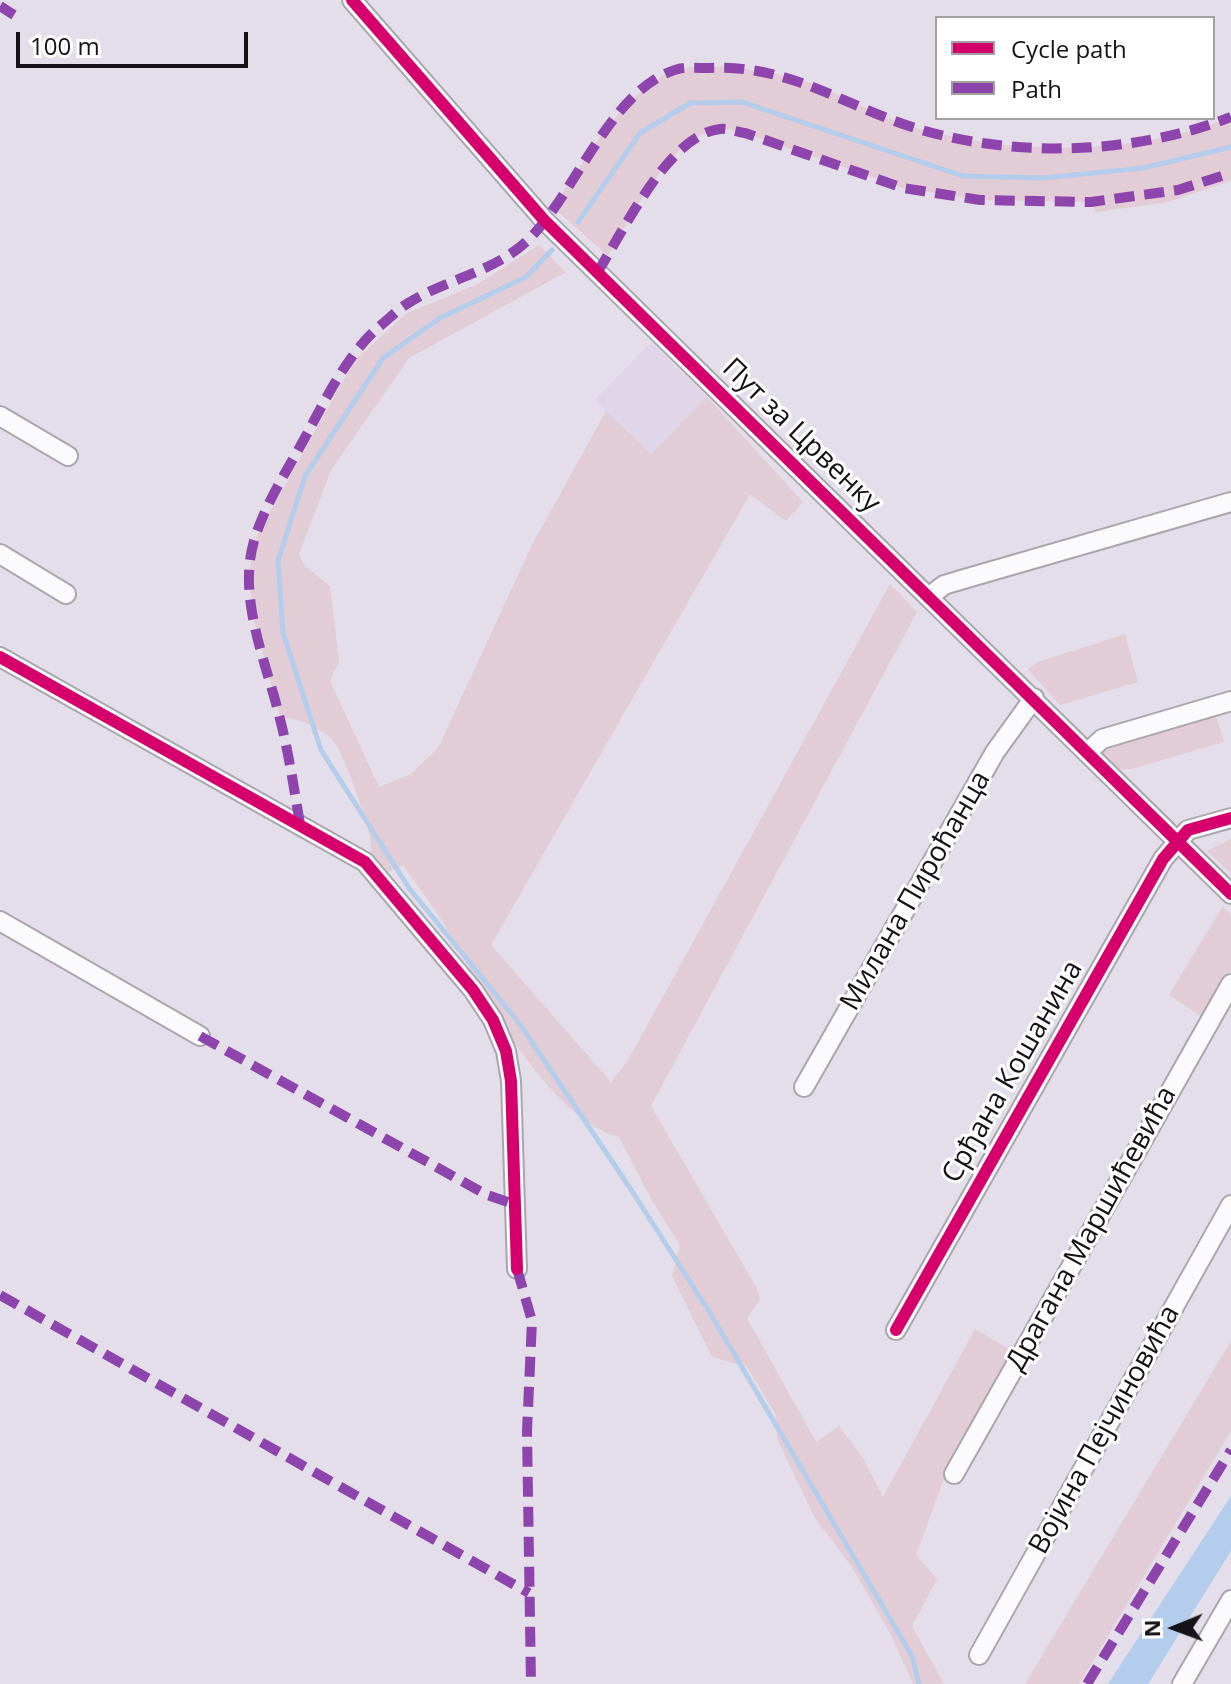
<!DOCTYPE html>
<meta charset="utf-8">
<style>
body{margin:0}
#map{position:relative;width:1231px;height:1684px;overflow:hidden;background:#e3dee9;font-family:"Open Sans",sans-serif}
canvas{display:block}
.legend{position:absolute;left:935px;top:16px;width:280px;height:104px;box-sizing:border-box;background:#fff;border:2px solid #a1a0a3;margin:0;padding:10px 14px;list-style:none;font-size:24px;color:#151218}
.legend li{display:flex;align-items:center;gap:16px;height:40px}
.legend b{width:40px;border:2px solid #a1a0a3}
.north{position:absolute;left:1135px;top:1588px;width:80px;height:80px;-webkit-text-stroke:6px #fff;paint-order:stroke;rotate:269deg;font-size:22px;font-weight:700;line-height:32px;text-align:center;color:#151218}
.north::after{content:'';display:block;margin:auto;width:28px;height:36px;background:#151218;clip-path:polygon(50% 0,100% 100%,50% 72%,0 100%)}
.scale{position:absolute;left:16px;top:32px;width:232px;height:36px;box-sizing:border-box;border:4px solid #151218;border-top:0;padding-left:10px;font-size:24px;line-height:28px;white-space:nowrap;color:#151218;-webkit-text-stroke:6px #fff;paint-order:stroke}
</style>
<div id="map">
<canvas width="1231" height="1684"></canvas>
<ul class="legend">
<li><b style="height:10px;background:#d6006c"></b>Cycle path</li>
<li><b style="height:10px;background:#8e44ad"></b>Path</li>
</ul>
<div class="north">N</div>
<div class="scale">100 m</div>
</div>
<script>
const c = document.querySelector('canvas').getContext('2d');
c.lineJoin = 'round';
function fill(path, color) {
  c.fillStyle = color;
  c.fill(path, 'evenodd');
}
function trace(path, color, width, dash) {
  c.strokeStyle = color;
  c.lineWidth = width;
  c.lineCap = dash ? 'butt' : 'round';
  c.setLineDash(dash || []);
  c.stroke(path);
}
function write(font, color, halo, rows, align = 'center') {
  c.font = font + ' "Open Sans",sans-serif';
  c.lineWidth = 6;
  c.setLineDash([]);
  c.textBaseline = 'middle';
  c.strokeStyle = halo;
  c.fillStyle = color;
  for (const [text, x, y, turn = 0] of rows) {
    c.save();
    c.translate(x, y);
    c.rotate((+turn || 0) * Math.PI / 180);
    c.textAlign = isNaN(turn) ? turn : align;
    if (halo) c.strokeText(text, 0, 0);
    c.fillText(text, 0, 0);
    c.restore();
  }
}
const built = new Path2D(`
 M 651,342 L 707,397 L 650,455 L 595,400 Z`);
const green = new Path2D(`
 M 733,67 C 755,71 778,73 799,79 C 836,90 869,113 906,125 C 1008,156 1131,157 1231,117 L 1231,181 L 1168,202 L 1096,212 L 1091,202 L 980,200 L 903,188 L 745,133 C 738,132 728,128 720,129 C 672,133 631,218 608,256 L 553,207 C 584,164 624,87 677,70 C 693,65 716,67 733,67 Z
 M 539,245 L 566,272 L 409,358 L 331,470 L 299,554 L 304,565 L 330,586 L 339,661 L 330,681 L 379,787 L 411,774 L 438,748 L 532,545 L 606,411 L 651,454 L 707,397 L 803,502 L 786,521 L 750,494 L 491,945 L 611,1082 L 627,1062 L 890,584 L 917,612 L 651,1106 L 756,1287 L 760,1300 L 747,1318 L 816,1442 L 839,1426 L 863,1458 L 883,1497 L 975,1329 L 1014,1352 L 945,1476 L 916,1555 L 937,1579 L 912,1626 L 944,1684 L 913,1684 L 891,1635 L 852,1567 L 815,1518 L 777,1439 L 776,1415 L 747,1367 L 712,1357 L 672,1276 L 680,1245 L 651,1199 L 619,1137 C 547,1118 484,992 448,931 C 435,908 418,887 403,865 L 383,875 C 368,858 373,856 370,836 C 366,817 343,750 331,738 C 316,725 299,719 280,717 L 254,619 L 249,576 L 254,541 L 354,361 L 407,313 L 476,285 Z
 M 1125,634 L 1138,682 L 1060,705 L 1028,669 L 1038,662 Z
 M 1215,713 L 1224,742 L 1131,769 L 1117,769 L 1098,748 Z
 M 1231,839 L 1231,873 L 1207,851 Z
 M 1223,906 L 1231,915 L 1231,970 L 1204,1018 L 1169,995 Z
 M 1231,1341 L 1231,1431 L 1079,1684 L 1025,1684 Z`);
const water = new Path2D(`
 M 1231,1496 L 1231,1551 L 1148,1684 L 1108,1684 Z`);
const stream = new Path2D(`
 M 578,222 L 640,133 L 690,103 L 742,102 L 963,176 L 1043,178 L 1143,168 L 1231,147
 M 552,250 L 526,277 L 440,318 L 383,358 L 305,476 L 278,561 L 283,633 L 321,750 L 409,888 L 519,1023 L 630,1188 L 710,1313 L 912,1656 L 919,1684`);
const minor = new Path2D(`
 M 352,0 L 544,220 L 1231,894
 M 0,416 L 68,456
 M 0,554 L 66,594
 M 930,596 L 944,585 L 964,579 L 1231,502
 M 0,657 L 365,862 L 473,990 L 493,1020 L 506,1051 L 511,1081 L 517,1269
 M 1088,752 L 1102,739 L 1231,701
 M 0,921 L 200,1036
 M 804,1087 L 995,752 L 1034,698
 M 896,1330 L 1163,859 L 1188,830 L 1231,818
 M 954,1474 L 1231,984
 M 979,1655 L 1231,1205
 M 1182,1684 L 1231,1600`);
const quiet = new Path2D(`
 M 0,6 L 14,15
 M 597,273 C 623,232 669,134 720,129 C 727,128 738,132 745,133 L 903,188 L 980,200 L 1091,202 L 1178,190 L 1231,173
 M 300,824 C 294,789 289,754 280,719 C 267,664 237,599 254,541 C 265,503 290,466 308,432 C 327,396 349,352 380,326 C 390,318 399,308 410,302 C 449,278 496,272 530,238 C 576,192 612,87 678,69 C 687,67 699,68 708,68 C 784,64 835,100 903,124 C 1004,159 1132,156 1231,117
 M 200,1036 L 487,1195 L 514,1204
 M 517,1269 L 532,1321 L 527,1431 L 531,1684
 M 0,1295 L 529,1593
 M 1087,1684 L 1231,1450`);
const cycleway = new Path2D(`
 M 352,0 L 544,220 L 1231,894
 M 0,657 L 365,862 L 473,990 L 493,1020 L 506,1051 L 511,1081 L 517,1269
 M 896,1330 L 1163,859 L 1188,830 L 1231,818`);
const streetNames = [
 ["Пут за Црвенку",801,436,44],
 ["Милана Пироћанца",916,891,-60],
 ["Срђана Кошанина",1013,1072,-60],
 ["Драгана Маршићевића",1092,1229,-61],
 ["Војина Пејчиновића",1105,1430,-61]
];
fill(built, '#dfd6e9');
fill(green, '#e2ccd5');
fill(water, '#b5cdec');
trace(stream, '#b5cdec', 5);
trace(minor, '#aaa6ae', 22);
trace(minor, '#fbfafc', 18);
trace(quiet, '#8e44ad', 10, [20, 10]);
trace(cycleway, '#d6006c', 12);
write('28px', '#151218', '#fff', streetNames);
</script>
